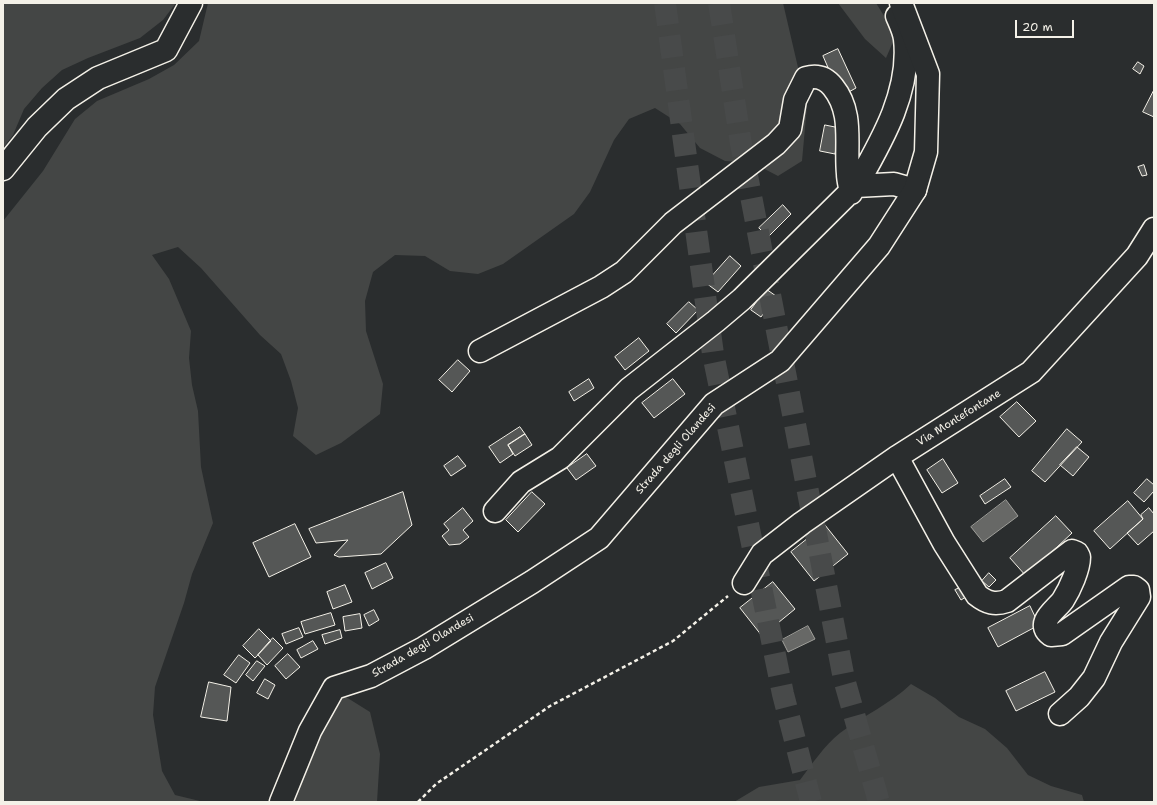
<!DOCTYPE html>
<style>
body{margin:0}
#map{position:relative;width:1157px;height:805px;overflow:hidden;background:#2a2d2e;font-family:"Shantell Sans",sans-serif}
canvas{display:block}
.frame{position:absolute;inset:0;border:4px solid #f4f1e8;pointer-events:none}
.scale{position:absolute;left:1015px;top:20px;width:59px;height:18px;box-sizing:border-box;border:2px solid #f4f1e8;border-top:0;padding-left:5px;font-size:12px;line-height:14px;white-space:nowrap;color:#f4f1e8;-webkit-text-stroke:3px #2a2d2e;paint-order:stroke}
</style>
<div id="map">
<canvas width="1157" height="805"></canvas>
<div class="frame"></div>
<div class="scale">20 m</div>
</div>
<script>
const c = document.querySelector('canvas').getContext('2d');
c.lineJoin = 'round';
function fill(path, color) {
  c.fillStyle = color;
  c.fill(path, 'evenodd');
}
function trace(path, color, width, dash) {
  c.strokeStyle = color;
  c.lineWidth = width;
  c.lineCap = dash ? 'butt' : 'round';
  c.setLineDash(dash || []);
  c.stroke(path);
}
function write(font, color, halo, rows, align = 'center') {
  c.font = font + ' "Shantell Sans",sans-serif';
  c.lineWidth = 4;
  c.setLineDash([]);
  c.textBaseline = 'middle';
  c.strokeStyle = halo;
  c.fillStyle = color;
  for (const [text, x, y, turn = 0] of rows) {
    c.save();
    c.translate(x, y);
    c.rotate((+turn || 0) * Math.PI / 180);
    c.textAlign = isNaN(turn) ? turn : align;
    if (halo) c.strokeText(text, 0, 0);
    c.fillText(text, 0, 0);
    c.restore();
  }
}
const green = new Path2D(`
 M 3,3 L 176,3 L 163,20 L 140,38 L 88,58 L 62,70 L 42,88 L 24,109 L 13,135 L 3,148 Z
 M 208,3 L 783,3 L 807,106 L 802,161 L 778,176 L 753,163 L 725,161 L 700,148 L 680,124 L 655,108 L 629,119 L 614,140 L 590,192 L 574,214 L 503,264 L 478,274 L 450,271 L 425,256 L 395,255 L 373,272 L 365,301 L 366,331 L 383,384 L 380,414 L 341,443 L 316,455 L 293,436 L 298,408 L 291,381 L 281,354 L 260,335 L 201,268 L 178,247 L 152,255 L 169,279 L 191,331 L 189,358 L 192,385 L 198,411 L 201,467 L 213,523 L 192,574 L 184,603 L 155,687 L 153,715 L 162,771 L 175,795 L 204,802 L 3,802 L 3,221 L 43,171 L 75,119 L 97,101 L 149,79 L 174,65 L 199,41 Z
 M 838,3 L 876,3 L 896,35 L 886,58 L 865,39 Z
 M 911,684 L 935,698 L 959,717 L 985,729 L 1007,748 L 1028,775 L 1051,786 L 1082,795 L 1084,802 L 734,802 L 759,787 L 800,780 C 812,764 824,746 840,733 C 863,716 890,704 911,684 Z
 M 338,692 L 370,712 L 380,754 L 377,802 L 291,802 Z`);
const water = new Path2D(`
 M 1006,500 L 1018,516 L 983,542 L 971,527 Z
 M 808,626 L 815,639 L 788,652 L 782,640 Z`);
const building = new Path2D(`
 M 838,49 L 856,88 L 845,94 L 833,79 L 823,56 Z
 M 1138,62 L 1144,66 L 1140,74 L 1133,69 Z
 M 1154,90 L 1154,117 L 1143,112 Z
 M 825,125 L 840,128 L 835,154 L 820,151 Z
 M 1144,165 L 1147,175 L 1142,176 L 1138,167 Z
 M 783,205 L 791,214 L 768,237 L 759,228 Z
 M 730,256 L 741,266 L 718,292 L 706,283 Z
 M 766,289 L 776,296 L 761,317 L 751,310 Z
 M 689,302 L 698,310 L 676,333 L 667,324 Z
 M 639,338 L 649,351 L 625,370 L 615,357 Z
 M 458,360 L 470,371 L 452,392 L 439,380 Z
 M 589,379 L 594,388 L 574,401 L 569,392 Z
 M 673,379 L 685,394 L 654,418 L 642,403 Z
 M 1017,402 L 1036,421 L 1019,437 L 1000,417 Z
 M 520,427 L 525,434 L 508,445 L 513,454 L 500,463 L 489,447 Z
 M 1067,429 L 1082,442 L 1045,482 L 1032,471 Z
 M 525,434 L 532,445 L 515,456 L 508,445 Z
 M 1077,447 L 1089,457 L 1073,476 L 1060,465 Z
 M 587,454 L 596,466 L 576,480 L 567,468 Z
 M 458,456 L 466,466 L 451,476 L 444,466 Z
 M 943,459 L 958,483 L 942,493 L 927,470 Z
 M 1005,479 L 1011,487 L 985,504 L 980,496 Z
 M 1147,479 L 1154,485 L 1154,491 L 1144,502 L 1134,493 Z
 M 403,492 L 412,525 L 381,554 L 339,557 L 334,555 L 348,540 L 316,543 L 309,529 Z
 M 532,492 L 545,504 L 518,532 L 506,520 Z
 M 1128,501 L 1143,519 L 1110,549 L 1094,531 Z
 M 463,508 L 473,521 L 463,530 L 469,537 L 460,544 L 449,545 L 442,536 L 449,530 L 444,524 Z
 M 1149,508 L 1154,514 L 1154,531 L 1138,545 L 1127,533 L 1143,519 L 1141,515 Z
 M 1056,516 L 1072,533 L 1026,576 L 1010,558 Z
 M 295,524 L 311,557 L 269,577 L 253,543 Z
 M 825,525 L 848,554 L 814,581 L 791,552 Z
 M 386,563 L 393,578 L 372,589 L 365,573 Z
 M 989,573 L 996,580 L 989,587 L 982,581 Z
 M 773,582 L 795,609 L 762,636 L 740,608 Z
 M 345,585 L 352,602 L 333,609 L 327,592 Z
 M 964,586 L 969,595 L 961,600 L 955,590 Z
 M 1030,606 L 1039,625 L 998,647 L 988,628 Z
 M 374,610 L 379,620 L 369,626 L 364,615 Z
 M 331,613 L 335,625 L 305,634 L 301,622 Z
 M 360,614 L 362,628 L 345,631 L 343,617 Z
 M 299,628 L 303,637 L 286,644 L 282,634 Z
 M 259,629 L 271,641 L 255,658 L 243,646 Z
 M 340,630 L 342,638 L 325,644 L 322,635 Z
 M 273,638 L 283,648 L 267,665 L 258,655 Z
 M 313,641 L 318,649 L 301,658 L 297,650 Z
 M 288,654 L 300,667 L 286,679 L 275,666 Z
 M 239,655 L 250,663 L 236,683 L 224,675 Z
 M 257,661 L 265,666 L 253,681 L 246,675 Z
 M 1045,672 L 1055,692 L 1016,711 L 1006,691 Z
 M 265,679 L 275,685 L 268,699 L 257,693 Z
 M 209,682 L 231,687 L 227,721 L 201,717 Z`);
const highwayTunnel = new Path2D(`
 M 665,3 L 713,354 L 783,694 L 811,802
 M 719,3 L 741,144 L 844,679 L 879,802`);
const path = new Path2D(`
 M 418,802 L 436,784 L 550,706 L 673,641 L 728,596`);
const minor = new Path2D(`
 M 856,186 C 881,142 911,92 905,39 C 904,31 900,23 897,16
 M 480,351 L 601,287 L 624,272 L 673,223 L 776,144 L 790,129 L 795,100 L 806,78 C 817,75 826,78 833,87 C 854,113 845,144 848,174 C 848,180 850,186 851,193
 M 897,457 L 944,543 L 977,595 C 987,603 995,605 1007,601 L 1072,551 L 1077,553 L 1079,557 C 1079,569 1070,589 1063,600 C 1057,609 1034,623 1051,635 L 1062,634 L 1129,587 L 1134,587 L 1138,590 L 1139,597 L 1111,642 L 1094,678 L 1079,697 L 1060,714
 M 495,511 L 521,482 L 560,458 L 629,389 L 716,321 L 742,299 L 856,186 L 894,184 L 915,190
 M 744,583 L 762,554 L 802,523 L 897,457 L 1031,372 L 1137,256 L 1154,229`);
const major = new Path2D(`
 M 3,169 L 37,127 L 66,99 L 98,78 L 166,50 L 191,3
 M 281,802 L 310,731 L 334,688 L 371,676 L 424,648 L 532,582 L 599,538 L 714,404 L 780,361 L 879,246 L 915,190 L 926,152 L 928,74 L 901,3`);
const streetNames = [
 ["Via Montefontane",959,418,-32],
 ["Strada degli Olandesi",676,449,-49],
 ["Strada degli Olandesi",423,646,-30]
];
fill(green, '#444645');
fill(water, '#676866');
trace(water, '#9f9f9a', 1);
fill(building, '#555756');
trace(building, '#f4f1e8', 1);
trace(highwayTunnel, '#484a4a', 22, [22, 11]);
trace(minor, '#f4f1e8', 25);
trace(major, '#f4f1e8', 25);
trace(path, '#f4f1e8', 2.5, [4, 3]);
trace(minor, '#2a2d2e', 22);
trace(major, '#2a2d2e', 22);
write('11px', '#f4f1e8', '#2a2d2e', streetNames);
</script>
